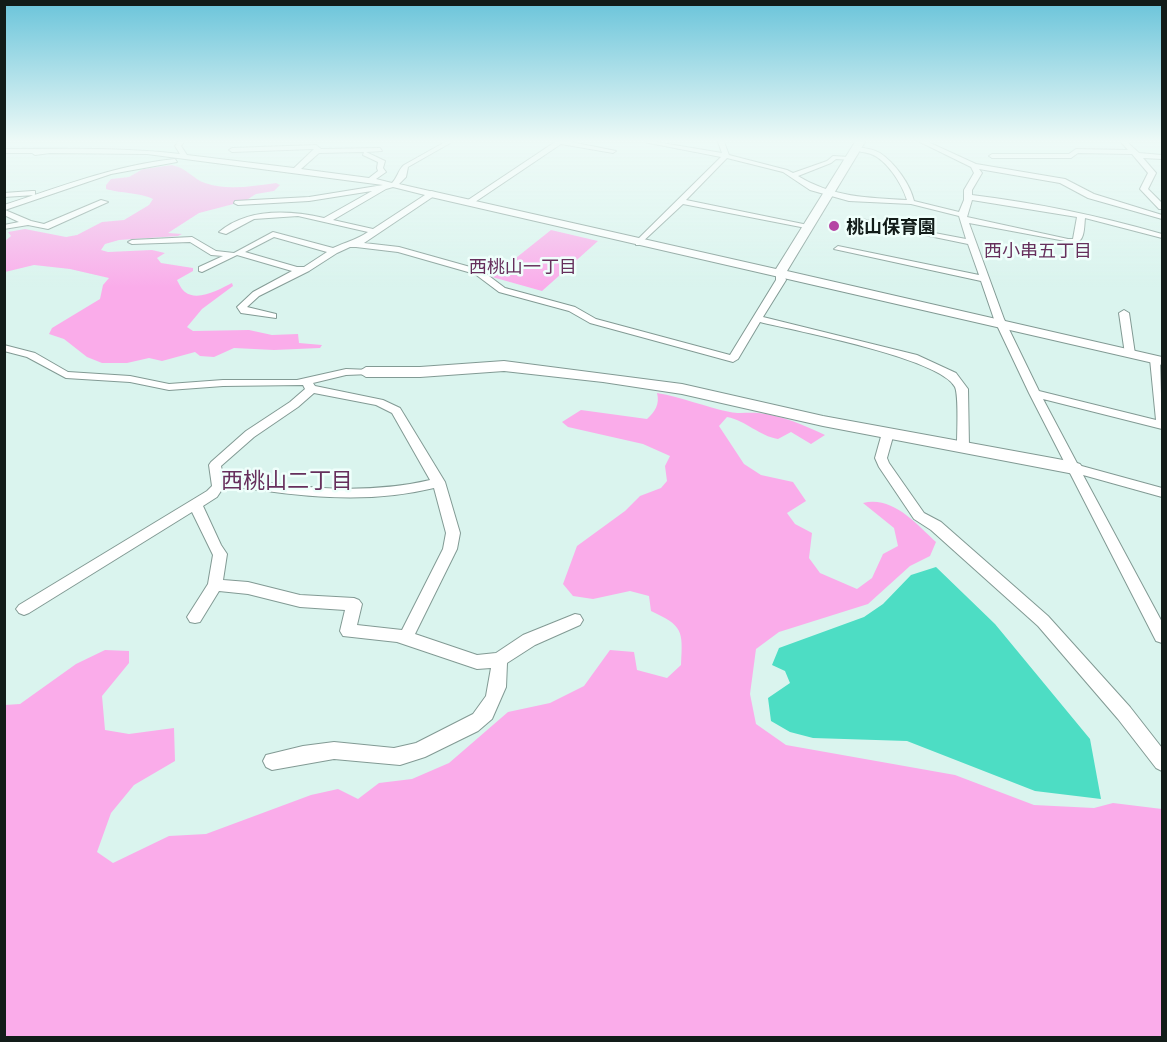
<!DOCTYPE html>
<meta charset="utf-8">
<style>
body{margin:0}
#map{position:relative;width:1167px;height:1042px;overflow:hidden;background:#daf4ee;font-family:Georgia,serif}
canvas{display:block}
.frame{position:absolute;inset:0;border:6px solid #121c19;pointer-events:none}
</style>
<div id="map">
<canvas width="1167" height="1042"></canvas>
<div class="frame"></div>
</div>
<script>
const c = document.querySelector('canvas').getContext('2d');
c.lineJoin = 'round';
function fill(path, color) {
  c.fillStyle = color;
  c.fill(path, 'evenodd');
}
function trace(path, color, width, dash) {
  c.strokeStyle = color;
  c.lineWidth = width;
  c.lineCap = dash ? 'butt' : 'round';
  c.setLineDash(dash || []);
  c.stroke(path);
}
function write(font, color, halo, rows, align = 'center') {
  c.font = font + ' Georgia,"Noto Sans JP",serif';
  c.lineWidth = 5;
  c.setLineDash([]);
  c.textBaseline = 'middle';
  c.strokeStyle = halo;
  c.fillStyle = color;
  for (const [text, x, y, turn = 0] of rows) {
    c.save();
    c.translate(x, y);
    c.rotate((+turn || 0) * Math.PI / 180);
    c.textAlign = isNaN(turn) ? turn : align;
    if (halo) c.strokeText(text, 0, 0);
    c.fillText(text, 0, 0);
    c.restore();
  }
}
const green = new Path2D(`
 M 172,165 C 187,168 193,179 205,183 C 227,191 253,186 276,183 L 280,185 L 274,191 L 256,194 L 245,201 L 199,213 L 168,233 L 182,234 L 178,236 L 119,240 L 105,244 L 101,250 L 108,252 L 152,250 L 165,253 L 157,258 L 161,263 L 193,268 L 193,271 L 177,280 C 179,284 182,290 185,292 C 198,302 220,289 232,283 L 233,286 L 202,309 L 187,327 L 193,331 L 249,330 L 272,335 L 298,334 L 299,343 L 322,345 L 320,348 L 274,350 L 234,348 L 214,357 L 200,356 L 195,352 L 162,361 L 149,358 L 127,363 L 102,363 L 87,357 L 64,339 L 49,334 L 52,328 L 100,299 L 103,285 L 109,278 L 70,269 L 34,265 L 5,272 L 5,241 L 11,236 L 8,232 L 25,229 L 66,237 L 77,235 L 102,222 L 124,220 L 149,205 L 153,199 C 142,193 119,193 106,189 L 106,185 L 111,179 L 129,177 L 143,169 Z
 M 551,230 L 598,241 L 542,291 L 492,277 Z
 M 657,393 C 682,397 705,407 730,412 C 739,414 749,412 758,413 C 781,415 804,425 825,435 L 811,444 L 791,432 L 778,439 C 759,436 747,421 727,417 L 719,426 L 744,464 L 761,475 L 793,482 L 806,501 L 787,513 L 795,524 L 812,533 L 809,558 L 820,573 L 857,589 L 872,578 L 883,554 L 898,546 L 894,528 L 863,503 C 893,496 915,523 936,542 L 930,556 L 910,566 L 868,604 L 779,632 L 756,649 L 750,694 L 756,724 L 786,745 L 955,775 L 1034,805 L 1094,808 L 1113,803 L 1162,809 L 1162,1037 L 5,1037 L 5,705 L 20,704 L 76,664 L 105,650 L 129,651 L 129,663 L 102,696 L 105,730 L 129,734 L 174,728 L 175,761 L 134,785 L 111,813 L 97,852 L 113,863 L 169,836 L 206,834 L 311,795 L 338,789 L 358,799 L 379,783 L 412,779 L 449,763 L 508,712 L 550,703 L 584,686 L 610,650 L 634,652 L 637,670 L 667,678 L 681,665 C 683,630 683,626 651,611 L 649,596 L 630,591 L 593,599 L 573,596 L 563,584 L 577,546 L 625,511 L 640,496 L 661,488 L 667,481 L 665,466 L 670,456 L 643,444 L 568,427 L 562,422 L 581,410 L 647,419 C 655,412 660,404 657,393 Z`);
const water = new Path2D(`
 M 936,567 L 995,624 L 1090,739 L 1101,799 L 1035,791 L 907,741 L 813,738 L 790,732 L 771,721 L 768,698 L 790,683 L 785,671 L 772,665 L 779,648 L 864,617 L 883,604 L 911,575 Z`);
const street = new Path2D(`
 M 178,142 L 184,142 L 181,146 L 187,155 L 294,168 L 314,149 L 232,152 L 229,150 L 232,148 L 316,145 L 321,149 L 380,148 L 382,151 L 366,152 L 385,161 L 383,168 L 386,172 L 376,179 L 392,183 C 398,177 398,170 404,165 L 445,142 L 452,142 L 408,167 L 406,177 L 399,184 L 434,192 L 434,196 L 364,243 L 399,247 L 481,270 L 505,288 L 575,307 L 596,319 L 730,355 L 776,280 L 776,272 L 783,270 L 786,280 L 763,317 L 917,355 L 956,373 L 968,389 L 969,447 L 963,451 L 957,447 C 957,435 959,396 955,387 C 940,358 796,331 760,322 L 738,359 L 733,362 L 590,323 L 569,311 L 499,292 L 475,274 L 398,252 L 356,247 L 350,247 L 337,253 L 309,271 L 259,296 L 247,307 L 276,314 L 276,318 L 241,313 L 237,307 L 253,292 L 292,271 L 237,255 L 202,272 L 199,271 L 199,267 L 223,256 L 211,255 L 190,242 L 132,244 L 128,242 L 132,240 L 192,237 L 216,251 L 234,253 L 273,232 L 333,248 C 346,242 356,240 368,232 L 298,216 L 254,219 L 226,234 L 219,232 C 248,208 289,210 324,218 L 372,191 L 309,201 L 238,205 L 234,203 L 235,201 L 309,197 L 383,185 L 147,154 L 50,153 L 35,155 L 32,153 L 4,153 L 4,149 C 62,149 122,147 180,154 L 175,146 ZM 364,152 L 363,155 L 378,162 L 377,168 L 378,171 L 369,178 L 301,169 L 319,153 ZM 393,187 L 425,195 L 373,229 L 333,220 L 386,189 ZM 274,237 L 327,252 L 304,267 L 297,267 L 245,252 Z
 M 555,142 L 571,142 L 616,151 L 613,153 L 561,144 L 472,204 L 465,202 Z
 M 644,142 L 656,142 L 722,153 L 718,142 L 724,142 L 729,155 L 787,170 L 793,173 L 827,161 L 833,156 L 850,157 L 852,160 L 836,159 L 831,163 L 798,176 C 832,197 868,198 907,200 C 902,184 887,160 871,154 C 865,152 858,152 853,149 L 856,147 C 864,148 873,149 880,153 C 895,163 910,184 914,201 L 959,212 L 964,200 L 964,190 L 974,173 L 971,167 L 920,142 L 928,142 L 976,164 L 1065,179 L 1094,194 L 1162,215 L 1162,219 L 1088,198 L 1060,183 L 979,169 L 982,173 L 972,190 L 972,195 C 1037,203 1100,216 1162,234 L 1162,238 L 1085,218 C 1084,227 1085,240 1076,243 L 969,223 L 1004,319 L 1039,391 L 1156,420 L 1150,359 L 1155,356 L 1160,359 L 1162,429 L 1043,399 L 1078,465 L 1162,488 L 1162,497 L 1083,475 L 1162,622 L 1162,643 L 1156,641 L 1029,393 L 994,319 L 981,281 L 834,249 L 838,246 L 979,275 L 968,244 L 857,221 L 861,219 L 966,239 L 959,216 L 911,204 L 849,201 L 810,190 L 783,172 L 727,158 L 686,200 L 808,225 L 812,227 L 811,229 L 683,204 L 639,245 L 636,245 L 636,241 L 721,157 ZM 972,200 L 1077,217 L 1073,239 L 1068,239 L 967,217 Z
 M 1121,142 L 1127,142 L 1139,153 L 1162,155 L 1162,159 L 1143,158 L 1156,173 L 1148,189 L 1162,203 L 1162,209 L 1159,209 L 1140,189 L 1148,173 L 1132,154 L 1078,153 L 1071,158 L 992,158 L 989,156 L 992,154 L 1069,154 L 1076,149 L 1128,150 Z
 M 175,159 L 177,162 L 111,174 L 5,210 L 31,221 L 44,224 L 101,200 L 108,202 L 48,229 L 28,225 L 4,229 L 4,225 L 19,222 L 4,215 L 4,205 C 61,187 115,165 175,159 Z
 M 32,191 L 35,191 L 35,195 L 4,197 L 4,193 Z
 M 1124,310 L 1129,313 L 1135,354 L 1130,357 L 1125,354 L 1119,313 Z
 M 4,345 L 35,353 L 68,372 L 130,376 L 169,384 L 223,380 L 297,380 L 346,369 L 370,370 L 370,374 L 346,375 L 313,383 L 315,386 L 383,400 L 400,408 L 445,482 L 460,533 L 457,549 L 415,634 L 477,655 L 496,653 L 523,635 L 575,614 L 580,615 L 583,620 L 580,625 L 535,645 L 507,663 L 506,687 L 492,719 L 478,731 L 425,757 L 400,765 L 334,759 L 272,770 L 266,767 L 263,761 L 266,755 L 303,746 L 334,742 L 394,748 L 416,743 L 473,714 L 486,696 L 491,668 L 477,669 L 397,642 L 343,636 L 340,631 L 345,610 L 300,607 L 248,594 L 219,591 L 200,622 L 195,623 L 190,622 L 187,617 L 208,584 L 213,555 L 192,512 L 29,613 L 24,615 L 19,613 L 16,609 L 19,605 L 207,491 L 212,486 L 209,465 L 211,462 L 246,431 L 290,402 L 305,389 L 303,385 L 223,386 L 169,390 L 130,382 L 66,378 L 27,357 L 4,351 ZM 314,393 L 376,405 L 392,413 L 430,480 C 362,496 292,487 223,476 L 221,466 L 254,437 L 298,407 ZM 225,485 C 295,496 365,505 434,488 L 446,533 L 443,549 L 402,630 L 357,625 L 362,604 L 359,600 L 354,598 L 300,595 L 248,582 L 223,580 L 227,554 L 221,545 L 203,506 L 217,497 Z
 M 888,429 L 894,433 L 887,458 L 889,463 L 924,513 L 941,522 L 1048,616 L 1130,707 L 1162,748 L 1162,771 L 1156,768 L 1118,719 L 1038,626 L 931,530 L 914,519 L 879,467 L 875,458 L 882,433 Z`);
const secondary = new Path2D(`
 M 855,142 L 865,142 L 787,271 L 1162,357 L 1162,365 L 431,197 L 426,194 L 431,191 L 776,269 Z
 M 504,361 L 682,384 L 823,416 L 1074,462 L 1080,464 L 1083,468 L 1080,472 L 1074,474 L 823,426 L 682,394 L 603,382 L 504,371 L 420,377 L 366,377 L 358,372 L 366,367 L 420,367 Z`);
const markers = [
 [834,226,6,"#b546a4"]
];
const farPoinames = [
 ["桃山保育園",846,226]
];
const farNeighbourhoodnames = [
 ["西小串五丁目",1038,250],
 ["西桃山一丁目",523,266]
];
const neighbourhoodNames = [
 ["西桃山二丁目",287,480]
];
fill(green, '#faacea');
fill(water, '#4dddc4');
trace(street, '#829a94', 2);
trace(secondary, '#829a94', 2);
fill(street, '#fff');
fill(secondary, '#fff');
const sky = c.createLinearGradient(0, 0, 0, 288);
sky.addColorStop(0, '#6ac4da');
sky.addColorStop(0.49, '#eefaf7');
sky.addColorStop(1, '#eefaf700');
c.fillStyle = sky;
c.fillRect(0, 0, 1167, 288);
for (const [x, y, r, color] of markers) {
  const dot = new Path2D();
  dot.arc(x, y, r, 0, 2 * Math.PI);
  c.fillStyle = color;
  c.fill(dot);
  trace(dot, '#effffb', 2);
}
write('bold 18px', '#121c19', '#effffb', farPoinames, 'left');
write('18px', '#662f5c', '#effffb', farNeighbourhoodnames);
write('22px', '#662f5c', '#effffb', neighbourhoodNames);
</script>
